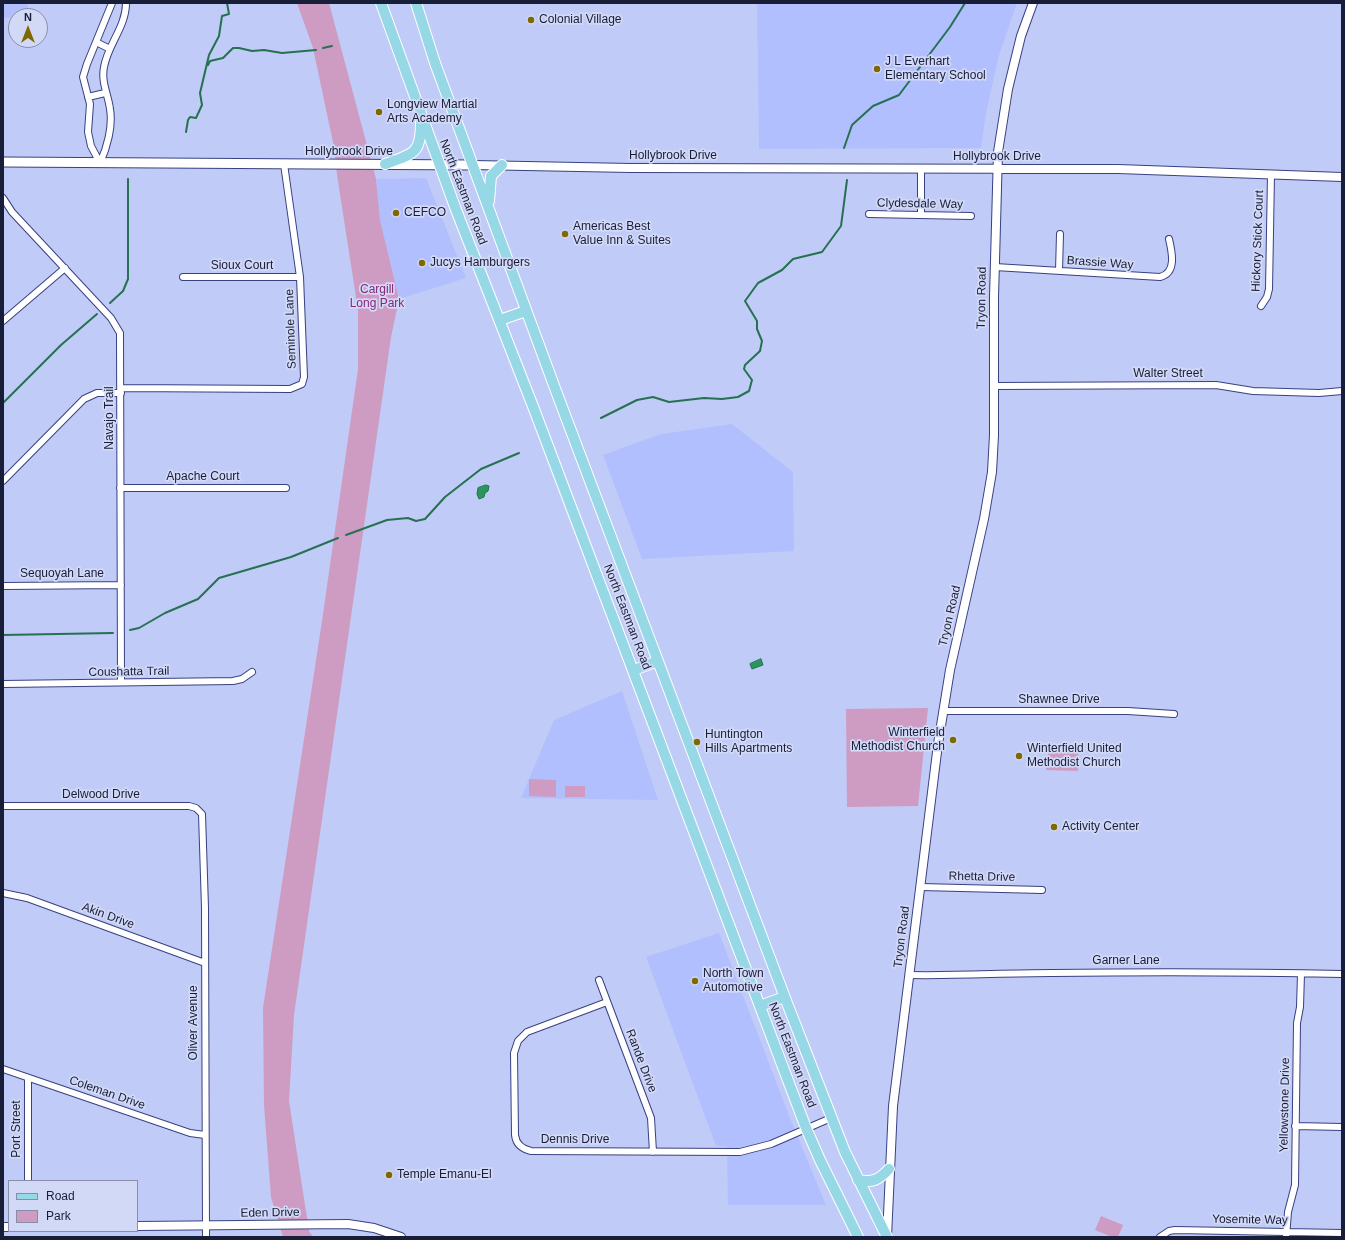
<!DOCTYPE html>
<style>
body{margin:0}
#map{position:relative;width:1345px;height:1240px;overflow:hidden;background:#c1cbf7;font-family:Helvetica,sans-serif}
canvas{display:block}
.frame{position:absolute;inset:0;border:4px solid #181d38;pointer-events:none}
.legend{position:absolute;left:8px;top:1180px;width:130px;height:52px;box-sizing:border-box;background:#d2d9f6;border:1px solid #888eaa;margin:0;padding:5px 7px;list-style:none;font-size:12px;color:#181d38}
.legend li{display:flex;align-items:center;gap:8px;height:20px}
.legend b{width:20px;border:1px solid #888eaa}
.north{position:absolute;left:8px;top:8px;width:40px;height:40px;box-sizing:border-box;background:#d2d9f6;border:1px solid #888eaa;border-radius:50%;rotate:0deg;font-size:11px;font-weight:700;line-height:16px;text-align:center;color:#181d38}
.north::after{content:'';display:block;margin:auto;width:14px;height:18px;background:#7e6900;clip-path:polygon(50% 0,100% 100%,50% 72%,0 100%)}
</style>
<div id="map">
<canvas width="1345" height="1240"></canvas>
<div class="frame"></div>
<ul class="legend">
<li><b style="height:5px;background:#97d8e6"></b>Road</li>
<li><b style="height:11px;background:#ce9bc2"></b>Park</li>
</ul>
<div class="north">N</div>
</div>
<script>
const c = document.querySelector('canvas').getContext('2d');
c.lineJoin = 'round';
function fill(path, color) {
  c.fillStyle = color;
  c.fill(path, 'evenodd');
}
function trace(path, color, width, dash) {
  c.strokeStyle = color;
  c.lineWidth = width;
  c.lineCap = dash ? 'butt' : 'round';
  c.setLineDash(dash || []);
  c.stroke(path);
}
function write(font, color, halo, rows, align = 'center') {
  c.font = font + ' Helvetica,sans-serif';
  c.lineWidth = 3.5;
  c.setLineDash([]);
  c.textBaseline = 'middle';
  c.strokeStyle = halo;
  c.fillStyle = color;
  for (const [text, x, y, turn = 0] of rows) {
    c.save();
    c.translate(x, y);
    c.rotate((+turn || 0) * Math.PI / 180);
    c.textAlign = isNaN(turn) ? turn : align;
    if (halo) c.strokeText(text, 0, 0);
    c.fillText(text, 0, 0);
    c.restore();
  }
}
const built = new Path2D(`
 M 3,3 L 27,3 L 29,16 L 3,18 Z
 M 757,3 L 1017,3 L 999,55 L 986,113 L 981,148 L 759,149 Z
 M 426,178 L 466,278 L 399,299 L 380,220 L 376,179 Z
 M 732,424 L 793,472 L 794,551 L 642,559 L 603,455 L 661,434 Z
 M 622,691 L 658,800 L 521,798 L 554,720 Z
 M 719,933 L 790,1118 L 826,1205 L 728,1205 L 727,1146 L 716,1146 L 646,957 Z`);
const green = new Path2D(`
 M 297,3 L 329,3 L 376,179 L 380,220 L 399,299 L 391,337 L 294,1015 L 289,1101 L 309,1231 L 313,1237 L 283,1237 L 271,1197 L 264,1105 L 263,1008 L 322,621 L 358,369 L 358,310 L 337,175 L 334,147 L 313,48 Z
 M 928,708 L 918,806 L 847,807 L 846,709 Z
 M 1048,750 L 1078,750 L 1078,771 L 1046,770 L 1046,757 L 1048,757 Z
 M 529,779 L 556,780 L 556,797 L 529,796 Z
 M 565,786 L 585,786 L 585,797 L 565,797 Z
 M 1101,1216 L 1123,1225 L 1118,1237 L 1112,1237 L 1095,1230 Z`);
const water = new Path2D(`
 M 486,485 L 489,486 L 488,491 L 485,493 L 484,497 L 479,499 L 477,494 L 478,488 Z
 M 761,659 L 763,665 L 752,669 L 750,664 Z`);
const stream = new Path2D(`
 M 323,48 L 332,46
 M 208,65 L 210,61 L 223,58 L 233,48 L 239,48 L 252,51 L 264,50 L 282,53 L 316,50
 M 186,132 L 188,120 L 190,117 L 196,118 L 202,105 L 200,93 L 209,55 L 219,36 L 222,16 L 229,14 L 227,3
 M 844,148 L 852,125 L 873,106 L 899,95 L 950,27 L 965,3
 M 110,303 L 123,291 L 128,279 L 128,179
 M 3,403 L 61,345 L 97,314
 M 601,418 L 637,400 L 653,397 L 669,402 L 704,398 L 722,399 L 738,397 L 749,391 L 752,380 L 744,369 L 745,365 L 760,351 L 762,341 L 757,329 L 757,321 L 745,301 L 758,283 L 782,270 L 793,259 L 822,252 L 841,226 L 847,180
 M 346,535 L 387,520 L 408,518 L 416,521 L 425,519 L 445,497 L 481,469 L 519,453
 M 130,630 L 139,628 L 165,613 L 198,599 L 219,578 L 291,557 L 338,538
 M 3,635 L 113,633`);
const minor = new Path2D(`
 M 112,3 L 87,64 L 83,77 L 90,104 L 88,132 L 91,146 L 100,163 C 107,148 113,126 110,109 C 108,94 101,82 104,67 C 108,44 126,27 126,3
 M 96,42 L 110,49
 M 88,97 L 105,93
 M 921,168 L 921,215
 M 3,198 L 12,212 L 111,318 L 120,333 L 121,682
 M 869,214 L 971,216
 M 995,267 L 1160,277 C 1177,273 1172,252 1169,239
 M 1059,271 L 1060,234
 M 183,277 L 300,277
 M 1261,306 L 1267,297 L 1269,289 L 1271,175
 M 3,321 L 65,268
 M 993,386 L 1216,385 L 1253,391 L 1319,393 L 1342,391
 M 121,388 L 290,389 L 302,384 L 304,377 L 300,277 L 284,164
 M 3,481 L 84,399 L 97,393 L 121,393
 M 120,488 L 286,488
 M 3,586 L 121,585
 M 3,684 L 233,681 L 242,679 L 252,672
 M 943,711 L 1128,711 L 1174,714
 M 3,806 L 189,806 L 196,808 L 202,814 L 205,908 L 206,1237
 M 921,887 L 1042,890
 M 3,893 L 27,898 L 205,963
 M 909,975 C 957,976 1004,973 1051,973 C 1148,972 1245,972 1342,974
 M 599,980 L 651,1118 L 653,1152
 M 607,1002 L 527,1032 L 518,1041 L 514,1053 L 515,1135 C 516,1144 522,1149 531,1151 L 740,1152 L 771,1144 L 831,1118
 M 3,1069 L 190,1133 L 205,1135
 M 28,1078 L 28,1181
 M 1295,1126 L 1342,1127
 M 1160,1237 L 1169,1231 L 1175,1230 L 1342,1233
 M 1286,1237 L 1288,1212 L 1295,1185 L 1297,1023 L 1300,1007 L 1301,974`);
const tertiary = new Path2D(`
 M 473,165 L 631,168 L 1118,169 L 1342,177
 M 137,1226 L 348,1224 L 374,1228 L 401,1237
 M 3,1227 L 9,1227
 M 887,1237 L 893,1106 L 938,744 L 950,670 L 984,519 L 992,472 L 994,435 L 994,297 L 998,152 L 1008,89 L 1021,36 L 1033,3`);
const secondary = new Path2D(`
 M 3,162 L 473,165`);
const primary = new Path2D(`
 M 381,3 L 455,207 L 534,409 L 806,1128 L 820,1160 L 858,1237
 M 416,3 L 435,63 L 556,391 L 787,1003 L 845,1152 L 887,1237
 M 385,164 C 412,154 421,155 421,123
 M 489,201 L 491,176 L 502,165
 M 500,320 L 526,311
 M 634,670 L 658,661
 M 760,1006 L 784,997
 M 858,1180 C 872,1183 879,1180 889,1169`);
const markers = [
 [531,20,4,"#7e6900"],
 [877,69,4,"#7e6900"],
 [379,112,4,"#7e6900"],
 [396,213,4,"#7e6900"],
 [565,234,4,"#7e6900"],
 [422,263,4,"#7e6900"],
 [953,740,4,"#7e6900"],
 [697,742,4,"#7e6900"],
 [1019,756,4,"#7e6900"],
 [1054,827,4,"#7e6900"],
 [695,981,4,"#7e6900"],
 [389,1175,4,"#7e6900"]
];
const poiNames = [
 ["Colonial Village",539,20],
 ["J L Everhart",885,62],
 ["Elementary School",885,76],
 ["Longview Martial",387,105],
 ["Arts Academy",387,119],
 ["CEFCO",404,213],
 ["Americas Best",573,227],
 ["Value Inn & Suites",573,241],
 ["Jucys Hamburgers",430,263],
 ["Winterfield",945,733,"right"],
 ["Methodist Church",945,747,"right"],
 ["Huntington",705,735],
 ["Hills Apartments",705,749],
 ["Winterfield United",1027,749],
 ["Methodist Church",1027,763],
 ["Activity Center",1062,827],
 ["North Town",703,974],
 ["Automotive",703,988],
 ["Temple Emanu-El",397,1175]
];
const streetNames = [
 ["Hollybrook Drive",349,152],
 ["Hollybrook Drive",673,156],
 ["Hollybrook Drive",997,157],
 ["North Eastman Road",463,192,69],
 ["Clydesdale Way",920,204,1],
 ["Hickory Stick Court",1258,241,-88],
 ["Brassie Way",1100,263,4],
 ["Sioux Court",242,266],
 ["Tryon Road",982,298,-89],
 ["Seminole Lane",291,329,-92],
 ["Walter Street",1168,374],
 ["Navajo Trail",110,418,-90],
 ["Apache Court",203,477],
 ["Sequoyah Lane",62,574],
 ["Tryon Road",950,616,-77],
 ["North Eastman Road",627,617,69],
 ["Coushatta Trail",129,672,-1],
 ["Shawnee Drive",1059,700],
 ["Delwood Drive",101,795],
 ["Rhetta Drive",982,877,1],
 ["Akin Drive",108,916,20],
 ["Tryon Road",902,937,-83],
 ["Garner Lane",1126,961],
 ["Oliver Avenue",194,1023,-90],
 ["North Eastman Road",792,1055,69],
 ["Rande Drive",641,1061,69],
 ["Coleman Drive",107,1093,19],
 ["Yellowstone Drive",1285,1105,-89],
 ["Port Street",17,1129,-90],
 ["Dennis Drive",575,1140],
 ["Eden Drive",270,1213,-1],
 ["Yosemite Way",1250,1220,1]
];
const parkNames = [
 ["Cargill",377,290],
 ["Long Park",377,304]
];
fill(built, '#b2bffe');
fill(green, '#ce9bc2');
fill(water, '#2a955c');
trace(water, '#257151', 1);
trace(stream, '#257151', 2);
trace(minor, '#39417f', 8);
trace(tertiary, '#39417f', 10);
trace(secondary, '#39417f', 11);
trace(primary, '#fff', 12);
trace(minor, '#fff', 6);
trace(tertiary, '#fff', 8);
trace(secondary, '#fff', 9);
trace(primary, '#97d8e6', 10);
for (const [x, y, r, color] of markers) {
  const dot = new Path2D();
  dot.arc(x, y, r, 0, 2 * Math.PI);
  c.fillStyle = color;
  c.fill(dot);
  trace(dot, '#d2d9f6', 1.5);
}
write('12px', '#181d38', '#d2d9f6', poiNames, 'left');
write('12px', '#181d38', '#d2d9f6', streetNames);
write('12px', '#872778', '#d2d9f6', parkNames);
</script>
